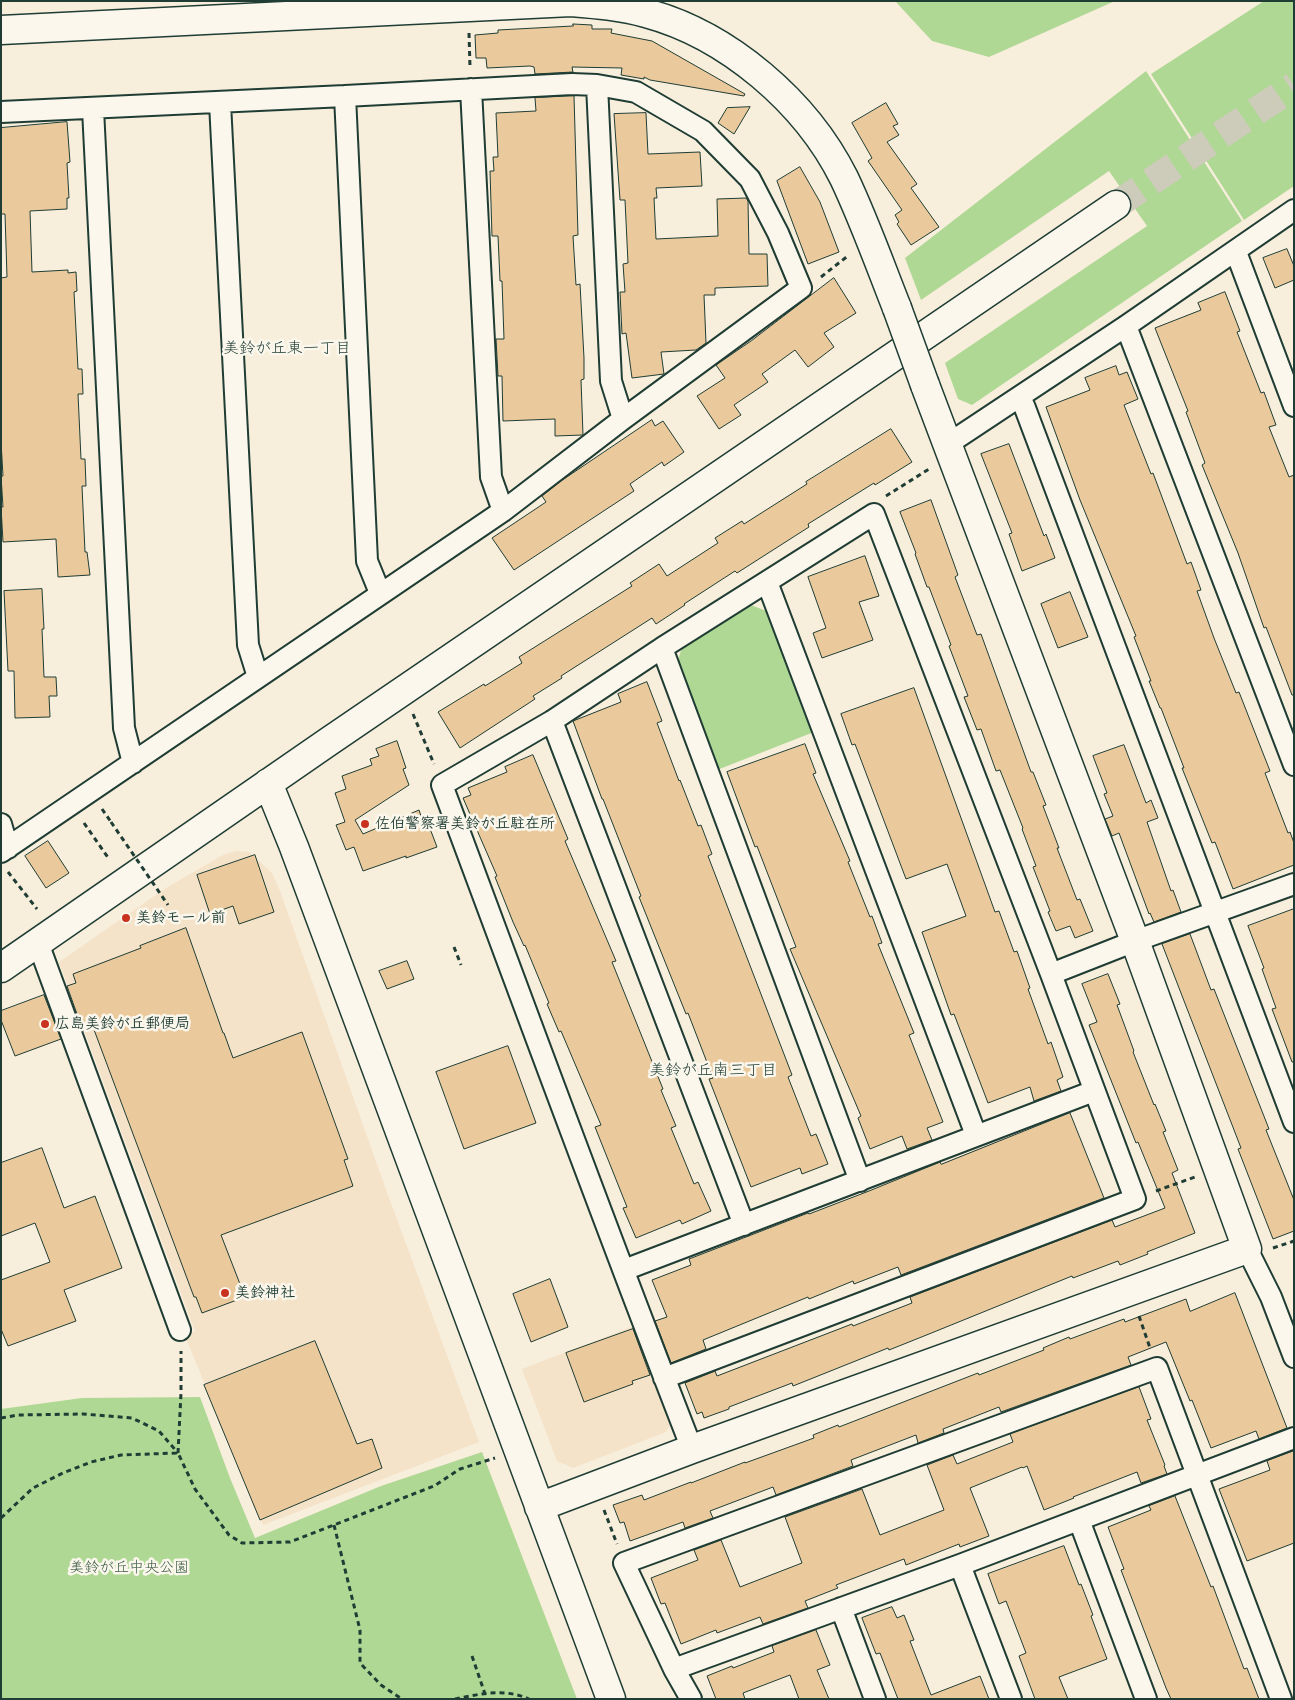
<!DOCTYPE html>
<meta charset="utf-8">
<style>
body{margin:0}
#map{position:relative;width:1295px;height:1700px;overflow:hidden;background:#f8eedc;font-family:"Comic Neue",sans-serif}
canvas{display:block}
.frame{position:absolute;inset:0;border:2px solid #1f3d34;pointer-events:none}
</style>
<div id="map">
<canvas width="1295" height="1700"></canvas>
<div class="frame"></div>
</div>
<script>
const c = document.querySelector('canvas').getContext('2d');
c.lineJoin = 'round';
function fill(path, color) {
  c.fillStyle = color;
  c.fill(path, 'evenodd');
}
function trace(path, color, width, dash) {
  c.strokeStyle = color;
  c.lineWidth = width;
  c.lineCap = dash ? 'butt' : 'round';
  c.setLineDash(dash || []);
  c.stroke(path);
}
function write(font, color, halo, rows, align = 'center') {
  c.font = font + ' "Comic Neue","Klee One",sans-serif';
  c.lineWidth = 5;
  c.setLineDash([]);
  c.textBaseline = 'middle';
  c.strokeStyle = halo;
  c.fillStyle = color;
  for (const [text, x, y, turn = 0] of rows) {
    c.save();
    c.translate(x, y);
    c.rotate((+turn || 0) * Math.PI / 180);
    c.textAlign = isNaN(turn) ? turn : align;
    if (halo) c.strokeText(text, 0, 0);
    c.fillText(text, 0, 0);
    c.restore();
  }
}
const built = new Path2D(`
 M 236,851 L 249,852 L 260,862 L 272,873 L 280,891 L 384,1184 L 479,1442 L 263,1525 L 185,1336 L 195,1331 L 59,962 L 166,888 L 223,855 Z
 M 634,1326 L 671,1424 L 666,1432 L 573,1468 L 557,1461 L 522,1369 Z`);
const green = new Path2D(`
 M 895,1 L 1115,1 L 989,57 L 932,41 Z
 M 1264,1 L 1294,1 L 1294,186 L 1244,220 L 1151,74 Z
 M 1146,71 L 1242,221 L 972,405 L 958,399 L 945,363 L 1147,226 L 1109,171 L 921,300 L 905,258 Z
 M 751,605 L 769,612 L 814,732 L 717,770 L 677,664 L 682,647 Z
 M 200,1397 L 230,1478 L 255,1538 L 381,1486 L 482,1452 L 577,1699 L 1,1699 L 1,1409 L 82,1398 Z`);
const building = new Path2D(`
 M 573,24 L 592,25 L 592,29 L 612,29 L 611,33 L 652,41 L 745,94 L 744,96 L 650,80 L 644,77 L 644,79 L 621,75 L 622,68 L 572,67 L 573,72 L 535,74 L 534,67 L 530,66 L 487,68 L 486,58 L 476,58 L 475,35 L 498,33 L 498,30 L 573,26 Z
 M 574,96 L 578,235 L 573,236 L 576,285 L 580,284 L 584,358 L 584,379 L 581,380 L 583,435 L 555,436 L 555,419 L 503,421 L 502,376 L 498,376 L 496,339 L 504,339 L 502,281 L 500,281 L 498,236 L 492,236 L 490,171 L 494,171 L 493,157 L 498,157 L 496,113 L 536,111 L 535,98 Z
 M 886,103 L 898,124 L 893,126 L 899,135 L 887,142 L 917,184 L 911,188 L 939,227 L 911,245 L 897,224 L 899,222 L 895,215 L 902,210 L 868,161 L 872,158 L 852,123 Z
 M 750,107 L 734,134 L 718,123 L 727,108 Z
 M 646,113 L 648,154 L 700,152 L 702,186 L 656,188 L 657,198 L 654,198 L 656,239 L 718,236 L 717,199 L 746,198 L 748,201 L 749,254 L 767,254 L 768,286 L 715,288 L 715,295 L 704,295 L 706,343 L 696,350 L 661,352 L 664,374 L 632,378 L 626,333 L 622,334 L 620,292 L 625,292 L 623,264 L 628,263 L 625,200 L 620,200 L 614,114 Z
 M 67,122 L 70,162 L 67,163 L 69,198 L 67,198 L 67,209 L 30,211 L 32,272 L 68,270 L 68,273 L 76,272 L 77,291 L 74,292 L 78,369 L 82,369 L 83,394 L 78,394 L 81,459 L 85,459 L 86,486 L 82,486 L 85,552 L 87,552 L 90,575 L 58,577 L 56,539 L 3,542 L 1,507 L 3,507 L 1,476 L 3,476 L 1,442 L 1,278 L 7,277 L 5,214 L 1,214 L 1,128 Z
 M 800,167 L 820,202 L 839,252 L 808,264 L 777,181 Z
 M 1287,249 L 1294,266 L 1294,280 L 1275,288 L 1263,258 Z
 M 834,278 L 856,313 L 824,333 L 834,347 L 808,367 L 795,350 L 762,374 L 768,382 L 734,405 L 741,415 L 719,429 L 697,396 L 725,378 L 716,365 L 751,341 Z
 M 1225,292 L 1240,331 L 1237,332 L 1261,393 L 1264,392 L 1276,425 L 1269,427 L 1289,477 L 1294,475 L 1294,695 L 1292,695 L 1266,627 L 1264,628 L 1238,553 L 1202,465 L 1205,463 L 1186,412 L 1188,411 L 1155,328 L 1201,310 L 1198,303 Z
 M 1116,366 L 1119,375 L 1127,372 L 1138,399 L 1124,405 L 1151,474 L 1153,473 L 1187,564 L 1191,562 L 1201,590 L 1197,591 L 1214,638 L 1236,693 L 1239,692 L 1270,771 L 1265,773 L 1288,833 L 1290,832 L 1294,843 L 1294,865 L 1233,889 L 1215,842 L 1212,843 L 1182,768 L 1184,768 L 1161,708 L 1160,708 L 1149,681 L 1151,681 L 1134,637 L 1136,636 L 1080,500 L 1046,407 L 1090,390 L 1085,378 Z
 M 652,420 L 655,426 L 663,421 L 684,452 L 664,466 L 662,462 L 630,484 L 634,491 L 514,570 L 492,538 L 546,502 L 542,496 L 561,481 Z
 M 891,429 L 912,462 L 875,485 L 874,483 L 808,524 L 809,527 L 737,573 L 735,571 L 684,604 L 685,605 L 656,624 L 652,618 L 561,676 L 562,678 L 533,696 L 535,699 L 460,748 L 438,712 L 484,684 L 485,686 L 522,663 L 519,657 L 632,586 L 630,583 L 659,564 L 667,576 L 718,543 L 715,538 L 742,521 L 744,524 L 807,484 L 806,482 Z
 M 1009,444 L 1044,536 L 1046,534 L 1055,558 L 1022,571 L 1009,534 L 1012,533 L 981,454 Z
 M 931,500 L 958,575 L 955,577 L 977,635 L 981,634 L 1031,772 L 1033,772 L 1046,805 L 1043,806 L 1059,848 L 1057,848 L 1077,900 L 1080,899 L 1093,931 L 1075,938 L 1070,926 L 1056,931 L 1048,912 L 1050,911 L 1033,867 L 1036,866 L 1022,829 L 1023,828 L 1000,770 L 996,771 L 981,729 L 977,730 L 964,697 L 968,696 L 949,646 L 951,645 L 929,587 L 927,587 L 915,554 L 916,553 L 900,512 Z
 M 865,556 L 879,596 L 859,602 L 873,640 L 822,658 L 813,633 L 826,628 L 808,577 Z
 M 42,589 L 44,629 L 42,629 L 44,677 L 56,677 L 57,696 L 49,696 L 50,717 L 15,718 L 14,671 L 8,671 L 4,591 Z
 M 1070,592 L 1088,637 L 1058,648 L 1041,604 Z
 M 647,682 L 662,721 L 657,723 L 679,781 L 680,780 L 698,826 L 701,825 L 712,854 L 708,856 L 792,1075 L 788,1077 L 811,1136 L 816,1134 L 828,1164 L 802,1174 L 800,1168 L 751,1187 L 709,1079 L 713,1078 L 688,1013 L 686,1014 L 639,897 L 641,896 L 603,799 L 602,799 L 573,721 L 621,702 L 618,694 Z
 M 914,688 L 995,912 L 999,911 L 1014,952 L 1017,951 L 1030,988 L 1028,989 L 1048,1044 L 1051,1042 L 1063,1077 L 1057,1080 L 1061,1091 L 1034,1101 L 1030,1087 L 988,1103 L 954,1014 L 951,1015 L 922,932 L 966,916 L 947,864 L 906,879 L 855,744 L 852,745 L 841,714 Z
 M 397,741 L 406,768 L 403,769 L 409,785 L 355,820 L 363,834 L 419,810 L 422,819 L 426,818 L 437,847 L 406,858 L 406,856 L 363,871 L 354,847 L 346,850 L 336,825 L 345,822 L 335,793 L 346,789 L 342,776 L 372,765 L 370,759 L 379,756 L 376,749 Z
 M 805,744 L 816,773 L 813,774 L 850,861 L 848,862 L 870,917 L 872,916 L 882,943 L 878,944 L 914,1033 L 909,1035 L 943,1122 L 927,1128 L 932,1140 L 907,1149 L 902,1136 L 870,1149 L 858,1118 L 861,1116 L 790,949 L 796,947 L 757,846 L 755,847 L 727,772 Z
 M 1124,745 L 1146,803 L 1151,800 L 1158,818 L 1147,822 L 1171,891 L 1173,890 L 1181,912 L 1154,922 L 1150,913 L 1149,914 L 1119,833 L 1112,836 L 1105,819 L 1113,816 L 1104,794 L 1107,793 L 1093,756 Z
 M 533,755 L 568,839 L 565,841 L 616,961 L 612,962 L 663,1089 L 661,1090 L 676,1126 L 671,1128 L 694,1184 L 698,1182 L 711,1211 L 682,1224 L 680,1220 L 636,1238 L 623,1208 L 627,1207 L 595,1127 L 601,1125 L 561,1031 L 559,1032 L 547,1004 L 549,1003 L 525,945 L 524,946 L 513,922 L 495,877 L 497,876 L 463,798 L 471,795 L 468,788 L 507,772 L 505,767 Z
 M 48,841 L 69,873 L 46,888 L 25,856 Z
 M 255,855 L 274,912 L 239,924 L 233,906 L 210,914 L 197,875 Z
 M 1294,909 L 1294,1062 L 1292,1062 L 1272,1009 L 1276,1008 L 1262,969 L 1264,968 L 1248,926 Z
 M 186,928 L 223,1033 L 224,1033 L 233,1058 L 302,1032 L 348,1159 L 344,1160 L 353,1186 L 221,1235 L 245,1297 L 202,1313 L 196,1297 L 194,1297 L 93,1027 L 83,1031 L 67,986 L 76,983 L 73,974 L 141,948 L 140,946 Z
 M 1190,934 L 1211,990 L 1214,989 L 1269,1129 L 1266,1130 L 1294,1200 L 1294,1231 L 1273,1239 L 1238,1149 L 1241,1148 L 1162,944 Z
 M 407,961 L 414,979 L 387,989 L 379,971 Z
 M 1108,974 L 1120,1004 L 1117,1005 L 1134,1051 L 1133,1052 L 1154,1105 L 1155,1104 L 1166,1131 L 1163,1132 L 1178,1170 L 1172,1173 L 1195,1233 L 1147,1252 L 1148,1254 L 1120,1265 L 1118,1261 L 1073,1278 L 1072,1276 L 929,1334 L 889,1350 L 888,1348 L 793,1386 L 792,1383 L 729,1407 L 729,1409 L 704,1418 L 702,1412 L 697,1414 L 685,1383 L 715,1371 L 717,1376 L 852,1324 L 853,1326 L 912,1303 L 910,1297 L 1112,1220 L 1115,1227 L 1165,1208 L 1138,1142 L 1136,1143 L 1089,1025 L 1097,1022 L 1082,984 Z
 M 44,995 L 61,1039 L 15,1056 L 1,1020 L 1,1011 Z
 M 508,1046 L 536,1123 L 464,1149 L 436,1072 Z
 M 1070,1113 L 1104,1198 L 901,1275 L 898,1267 L 854,1284 L 853,1281 L 809,1299 L 808,1297 L 703,1340 L 706,1349 L 671,1363 L 655,1321 L 667,1317 L 652,1280 L 691,1265 L 689,1259 L 808,1213 L 809,1214 L 869,1191 L 940,1162 L 941,1164 Z
 M 42,1148 L 64,1208 L 95,1196 L 122,1268 L 64,1290 L 76,1321 L 8,1346 L 1,1329 L 1,1280 L 50,1262 L 35,1223 L 1,1236 L 1,1163 Z
 M 550,1279 L 568,1327 L 531,1342 L 513,1294 Z
 M 1235,1293 L 1287,1428 L 1259,1439 L 1256,1431 L 1211,1448 L 1192,1400 L 1190,1401 L 1166,1342 L 1128,1357 L 1131,1365 L 1001,1412 L 999,1407 L 943,1429 L 944,1433 L 918,1443 L 916,1435 L 851,1460 L 853,1466 L 776,1495 L 773,1487 L 710,1511 L 713,1518 L 685,1528 L 683,1522 L 630,1541 L 624,1522 L 620,1523 L 613,1505 L 642,1495 L 644,1500 L 691,1482 L 691,1483 L 745,1462 L 745,1463 L 814,1438 L 813,1435 L 838,1425 L 839,1427 L 978,1373 L 979,1375 L 1044,1350 L 1043,1348 L 1069,1337 L 1070,1339 L 1124,1319 L 1125,1322 L 1186,1299 L 1190,1311 Z
 M 633,1329 L 650,1375 L 632,1381 L 633,1384 L 584,1402 L 566,1353 Z
 M 315,1341 L 357,1444 L 372,1439 L 382,1468 L 260,1520 L 204,1385 Z
 M 1139,1387 L 1151,1419 L 1147,1420 L 1165,1465 L 1164,1466 L 1167,1474 L 1141,1483 L 1137,1472 L 1073,1497 L 1074,1498 L 1044,1510 L 1027,1466 L 1023,1468 L 1022,1467 L 970,1488 L 989,1536 L 960,1547 L 959,1544 L 906,1565 L 904,1559 L 836,1585 L 838,1588 L 805,1601 L 808,1608 L 763,1624 L 760,1617 L 717,1633 L 716,1630 L 681,1644 L 665,1603 L 661,1604 L 651,1578 L 698,1560 L 694,1550 L 721,1540 L 740,1587 L 802,1563 L 785,1517 L 862,1489 L 880,1535 L 944,1510 L 927,1465 L 953,1455 L 957,1464 L 1013,1442 L 1010,1434 Z
 M 1294,1451 L 1294,1543 L 1247,1561 L 1219,1489 L 1270,1470 L 1267,1461 Z
 M 1175,1496 L 1211,1587 L 1213,1586 L 1244,1669 L 1247,1668 L 1259,1699 L 1171,1699 L 1166,1688 L 1121,1570 L 1124,1569 L 1108,1527 L 1151,1510 L 1149,1506 Z
 M 1064,1546 L 1079,1585 L 1081,1584 L 1093,1615 L 1091,1616 L 1107,1659 L 1059,1677 L 1068,1699 L 1035,1699 L 1019,1656 L 1026,1653 L 1006,1601 L 999,1604 L 988,1574 Z
 M 892,1607 L 897,1618 L 904,1615 L 914,1640 L 910,1641 L 931,1695 L 980,1676 L 989,1699 L 898,1699 L 880,1653 L 876,1654 L 862,1618 Z
 M 816,1630 L 830,1665 L 817,1670 L 829,1699 L 799,1699 L 790,1675 L 743,1693 L 745,1699 L 716,1699 L 707,1676 L 732,1666 L 733,1668 L 774,1652 L 772,1646 Z`);
const secondaryTunnel = new Path2D(`
 M 1116,205 L 1294,86`);
const path = new Path2D(`
 M 469,33 L 470,67
 M 821,277 L 849,255
 M 886,496 L 929,469
 M 413,714 L 434,764
 M 102,809 L 111,822
 M 84,823 L 109,859
 M 8,872 L 37,909
 M 454,947 L 461,965
 M 1156,1191 L 1195,1177
 M 1273,1248 L 1294,1241
 M 1139,1316 L 1150,1348
 M 1,1418 L 18,1415 L 83,1414 L 132,1418 L 159,1431 L 178,1453
 M 178,1453 L 181,1393 L 181,1351
 M 604,1510 L 617,1544
 M 1,1518 L 33,1488 L 63,1473 L 91,1462 L 121,1455 L 178,1453 L 195,1489 L 229,1535 L 242,1543 L 290,1542 L 434,1486 L 460,1469 L 495,1458
 M 334,1525 L 360,1630 L 360,1663 L 381,1685 L 402,1699
 M 472,1656 L 485,1694
 M 455,1699 C 479,1694 505,1688 529,1699`);
const street = new Path2D(`
 M 597,85 L 611,381 L 623,419
 M 471,89 L 491,477 L 503,511
 M 345,96 L 367,561 L 380,593
 M 220,103 L 248,645 L 258,677
 M 93,109 L 124,728 L 133,763
 M 1,112 L 345,96 L 572,84 L 597,85 L 636,92 L 703,131 L 750,179 L 778,233 L 801,288 L 623,419 L 503,511 L 1,852
 M 1236,252 L 1294,406
 M 1126,326 L 1294,765
 M 1020,397 L 1025,408 L 1294,1122
 M 948,444 L 1126,326 L 1294,210
 M 767,582 L 976,1135
 M 662,648 L 860,1181
 M 552,721 L 744,1225
 M 1,824 L 8,848
 M 38,943 L 180,1330
 M 1051,974 L 1135,941 L 1294,884
 M 1247,1249 L 1271,1297 L 1294,1357
 M 624,1270 L 1094,1091
 M 664,1378 L 1135,1199 L 1051,974 L 874,514 L 662,648 L 552,721 L 442,785 C 525,1007 606,1229 692,1449
 M 1079,1520 L 1146,1699
 M 960,1565 L 1011,1699
 M 841,1608 L 875,1699
 M 674,1669 L 960,1565 L 1294,1438
 M 691,1699 L 674,1669 L 624,1563 L 1157,1368 L 1281,1699`);
const secondary = new Path2D(`
 M 1,30 L 571,2 C 596,4 621,6 646,13 C 728,35 806,102 844,178 C 864,220 880,265 897,308
 M 268,783 L 294,847 L 611,1699
 M 1,968 L 328,742 L 1116,205
 M 539,1507 L 692,1449 L 1247,1249 L 1135,941 L 925,385`);
const pathBridge = new Path2D(`
 M 111,822 L 168,905`);
const secondaryBridge = new Path2D(`
 M 897,308 L 925,385`);
const markers = [
 [365,824,5,"#c8321e"],
 [126,918,5,"#c8321e"],
 [45,1024,5,"#c8321e"],
 [225,1293,5,"#c8321e"]
];
const poiNames = [
 ["佐伯警察署美鈴が丘駐在所",375,824],
 ["美鈴モール前",136,918],
 ["広島美鈴が丘郵便局",55,1024],
 ["美鈴神社",235,1293]
];
const parkNames = [
 ["美鈴が丘中央公園",129,1568]
];
const neighbourhoodNames = [
 ["美鈴が丘東一丁目",287,348],
 ["美鈴が丘南三丁目",713,1070]
];
fill(built, '#f4e3c9');
fill(green, '#b0d895');
fill(building, '#eac99c');
trace(building, '#1f3d34', 1);
trace(secondaryTunnel, '#cdcbba', 28, [28, 14]);
trace(street, '#1f3d34', 24);
trace(secondary, '#1f3d34', 31);
trace(path, '#1f3d34', 3, [5, 4]);
trace(street, '#fbf7ec', 20);
trace(secondary, '#fbf7ec', 28);
trace(secondaryBridge, '#1f3d34', 31, []);
trace(pathBridge, '#1f3d34', 3, [5, 4]);
trace(secondaryBridge, '#fbf7ec', 28);
for (const [x, y, r, color] of markers) {
  const dot = new Path2D();
  dot.arc(x, y, r, 0, 2 * Math.PI);
  c.fillStyle = color;
  c.fill(dot);
  trace(dot, '#fbf7ec', 2);
}
write('bold 15px', '#1f3d34', '#fbf7ec', poiNames, 'left');
write('15px', '#3c5c47', '#fbf7ec', parkNames);
write('16px', '#1f3d34', '#fbf7ec', neighbourhoodNames);
</script>
